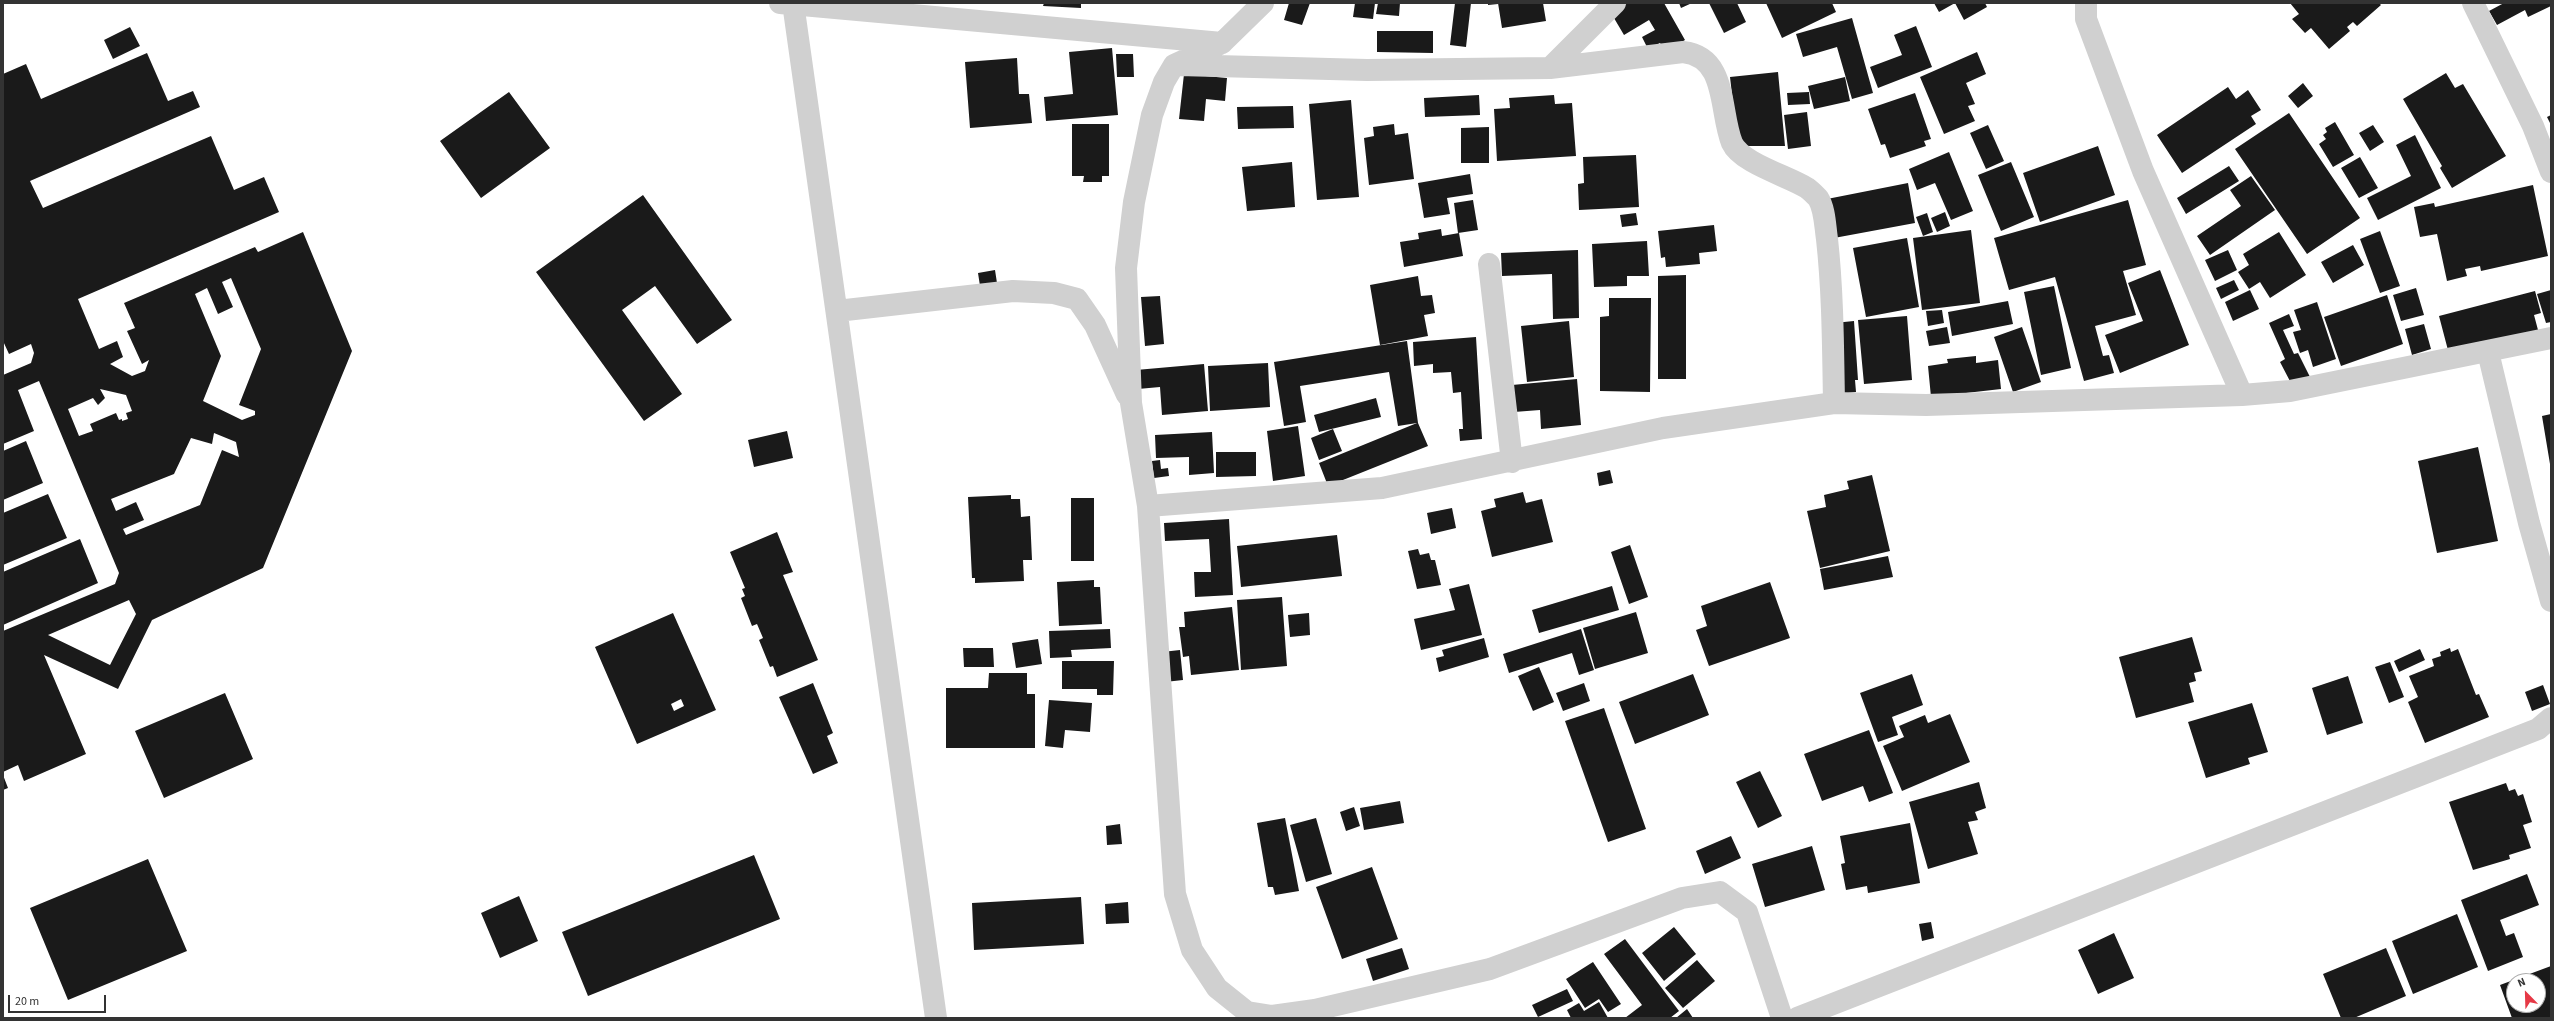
<!DOCTYPE html>
<style>
body{margin:0}
#map{position:relative;width:2554px;height:1021px;overflow:hidden;background:#fff;font-family:"Source Sans 3",sans-serif}
canvas{display:block}
.frame{position:absolute;inset:0;border:4px solid #333;pointer-events:none}
.north{position:absolute;left:2506px;top:973px;width:40px;height:40px;box-sizing:border-box;background:#fff;border:1px solid #adadad;border-radius:50%;rotate:337deg;font-size:11px;font-weight:700;line-height:16px;text-align:center;color:#333}
.north::after{content:'';display:block;margin:auto;width:14px;height:18px;background:#e63946;clip-path:polygon(50% 0,100% 100%,50% 72%,0 100%)}
.scale{position:absolute;left:8px;top:995px;width:98px;height:18px;box-sizing:border-box;border:2px solid #333;border-top:0;padding-left:5px;font-size:12px;line-height:14px;white-space:nowrap;color:#333;-webkit-text-stroke:3px #fff;paint-order:stroke}
</style>
<div id="map">
<canvas width="2554" height="1021"></canvas>
<div class="frame"></div>
<div class="north">N</div>
<div class="scale">20 m</div>
</div>
<script>
const c = document.querySelector('canvas').getContext('2d');
c.lineJoin = 'round';
function fill(path, color) {
  c.fillStyle = color;
  c.fill(path, 'evenodd');
}
function trace(path, color, width, dash) {
  c.strokeStyle = color;
  c.lineWidth = width;
  c.lineCap = dash ? 'butt' : 'round';
  c.setLineDash(dash || []);
  c.stroke(path);
}
const building = new Path2D(`
 M 1044,3 L 1081,3 L 1081,8 L 1043,6 Z
 M 1289,3 L 1310,3 L 1302,25 L 1284,20 Z
 M 1355,3 L 1375,3 L 1373,19 L 1353,17 Z
 M 1378,3 L 1400,3 L 1399,16 L 1376,14 Z
 M 1455,3 L 1471,3 L 1466,47 L 1450,45 Z
 M 1488,3 L 1498,3 L 1498,4 L 1488,5 Z
 M 1498,3 L 1543,3 L 1546,21 L 1502,28 Z
 M 1628,3 L 1664,3 L 1685,40 L 1665,51 L 1660,43 L 1648,49 L 1642,37 L 1655,30 L 1649,20 L 1624,35 L 1611,13 Z
 M 1679,3 L 1692,3 L 1681,8 Z
 M 1709,3 L 1737,3 L 1746,22 L 1724,33 Z
 M 1766,3 L 1832,3 L 1836,12 L 1782,38 Z
 M 1934,3 L 1985,3 L 1987,7 L 1964,20 L 1955,3 L 1939,12 Z
 M 2290,3 L 2379,3 L 2381,5 L 2357,26 L 2353,22 L 2347,27 L 2350,31 L 2329,49 L 2311,28 L 2305,33 L 2292,19 L 2299,14 Z
 M 2504,3 L 2551,3 L 2551,6 L 2528,17 L 2525,10 L 2497,25 L 2489,11 Z
 M 1852,18 L 1873,93 L 1852,99 L 1837,47 L 1803,57 L 1796,34 Z
 M 1916,26 L 1932,67 L 1878,88 L 1870,67 L 1902,55 L 1894,35 Z
 M 130,27 L 140,46 L 113,59 L 104,40 Z
 M 1377,31 L 1433,31 L 1433,53 L 1377,52 Z
 M 1112,48 L 1118,115 L 1046,121 L 1044,97 L 1073,94 L 1069,52 Z
 M 1977,52 L 1986,74 L 1966,83 L 1975,104 L 1968,106 L 1975,121 L 1944,134 L 1920,77 Z
 M 147,53 L 168,101 L 193,91 L 200,107 L 30,181 L 43,208 L 211,136 L 234,190 L 264,177 L 279,212 L 78,299 L 99,349 L 117,341 L 123,357 L 110,364 L 132,376 L 145,371 L 149,360 L 142,364 L 127,331 L 135,328 L 124,303 L 255,247 L 258,252 L 303,232 L 352,351 L 263,568 L 152,620 L 118,689 L 44,655 L 86,754 L 24,781 L 18,765 L 3,772 L 3,631 L 115,584 L 119,573 L 39,381 L 18,390 L 34,431 L 3,444 L 3,375 L 31,363 L 34,353 L 31,344 L 9,354 L 3,341 L 3,74 L 26,64 L 41,99 ZM 231,278 L 261,349 L 239,405 L 255,411 L 255,415 L 242,420 L 203,401 L 221,356 L 195,294 L 207,288 L 218,314 L 233,307 L 222,282 ZM 100,389 L 126,395 L 132,411 L 126,413 L 128,419 L 122,421 L 122,419 L 119,420 L 116,413 L 90,424 L 93,431 L 79,436 L 68,409 L 93,398 L 98,405 L 105,398 ZM 214,433 L 236,442 L 239,457 L 222,450 L 200,505 L 126,535 L 123,529 L 144,520 L 136,502 L 116,511 L 111,499 L 174,474 L 191,438 L 212,444 ZM 129,600 L 136,614 L 110,665 L 48,635 Z
 M 1116,54 L 1133,54 L 1134,77 L 1117,77 Z
 M 1017,58 L 1019,94 L 1029,94 L 1032,123 L 970,128 L 965,62 Z
 M 1778,72 L 1785,146 L 1738,146 L 1730,77 Z
 M 2446,73 L 2455,88 L 2463,84 L 2506,156 L 2452,188 L 2440,168 L 2442,166 L 2403,99 Z
 M 1184,74 L 1227,78 L 1225,101 L 1206,99 L 1204,121 L 1179,119 Z
 M 1845,77 L 1850,101 L 1814,109 L 1808,86 Z
 M 2303,83 L 2313,96 L 2298,108 L 2288,96 Z
 M 2228,87 L 2236,99 L 2248,90 L 2261,110 L 2251,116 L 2256,124 L 2182,173 L 2157,135 Z
 M 509,92 L 550,148 L 481,198 L 440,141 Z
 M 1809,92 L 1810,104 L 1788,105 L 1787,93 Z
 M 1915,93 L 1931,139 L 1924,141 L 1926,146 L 1890,158 L 1885,144 L 1881,145 L 1868,109 Z
 M 1479,95 L 1480,115 L 1425,117 L 1424,98 Z
 M 1554,95 L 1555,104 L 1572,103 L 1576,156 L 1497,161 L 1494,109 L 1510,108 L 1509,98 Z
 M 1351,100 L 1359,197 L 1317,200 L 1309,104 Z
 M 1293,106 L 1294,128 L 1238,129 L 1237,107 Z
 M 1807,112 L 1811,146 L 1788,149 L 1784,115 Z
 M 2289,113 L 2360,218 L 2307,254 L 2235,149 Z
 M 2551,115 L 2551,125 L 2547,117 Z
 M 2335,122 L 2354,155 L 2333,167 L 2319,144 L 2326,139 L 2323,135 L 2327,132 L 2325,128 Z
 M 1072,124 L 1109,124 L 1109,176 L 1102,176 L 1102,182 L 1083,182 L 1084,176 L 1072,176 Z
 M 1394,124 L 1395,135 L 1408,133 L 1414,179 L 1369,185 L 1364,138 L 1374,136 L 1373,127 Z
 M 1988,125 L 2004,161 L 1986,169 L 1970,133 Z
 M 2373,125 L 2384,142 L 2370,151 L 2359,133 Z
 M 1489,127 L 1489,163 L 1461,163 L 1461,128 Z
 M 2415,135 L 2441,188 L 2378,220 L 2367,198 L 2411,176 L 2396,145 Z
 M 2098,146 L 2115,195 L 2040,222 L 2023,173 Z
 M 1949,152 L 1973,211 L 1951,220 L 1935,183 L 1917,190 L 1909,169 Z
 M 1636,155 L 1639,207 L 1579,210 L 1578,184 L 1584,183 L 1583,157 Z
 M 2360,157 L 2378,188 L 2359,198 L 2341,168 Z
 M 1292,162 L 1295,207 L 1247,211 L 1242,167 Z
 M 2011,162 L 2034,217 L 2001,231 L 1978,175 Z
 M 2229,166 L 2239,181 L 2186,214 L 2177,198 Z
 M 1470,174 L 1473,194 L 1447,198 L 1450,214 L 1424,218 L 1418,183 Z
 M 2251,176 L 2275,210 L 2210,255 L 2197,236 L 2241,206 L 2230,190 Z
 M 1908,183 L 1915,223 L 1834,238 L 1827,199 Z
 M 2533,185 L 2548,256 L 2481,271 L 2480,266 L 2465,269 L 2467,276 L 2447,281 L 2437,234 L 2420,237 L 2414,207 L 2434,203 L 2435,207 Z
 M 643,195 L 732,320 L 697,344 L 655,286 L 622,310 L 682,394 L 644,421 L 536,272 Z
 M 1473,200 L 1478,230 L 1458,233 L 1454,203 Z
 M 2128,200 L 2146,265 L 2123,271 L 2136,315 L 2095,326 L 2103,356 L 2109,355 L 2114,373 L 2084,381 L 2055,277 L 2009,290 L 1994,238 Z
 M 1945,212 L 1950,226 L 1937,232 L 1931,218 Z
 M 1636,213 L 1638,225 L 1622,227 L 1620,215 Z
 M 1927,213 L 1933,232 L 1923,236 L 1916,217 Z
 M 1714,225 L 1717,251 L 1699,253 L 1700,264 L 1666,267 L 1665,257 L 1661,258 L 1658,231 Z
 M 1441,229 L 1442,236 L 1459,233 L 1463,256 L 1404,267 L 1400,242 L 1419,239 L 1418,233 Z
 M 1971,230 L 1980,303 L 1922,310 L 1913,238 Z
 M 2380,231 L 2400,286 L 2380,293 L 2360,239 Z
 M 2279,232 L 2306,275 L 2270,298 L 2260,282 L 2249,289 L 2238,272 L 2249,265 L 2243,254 Z
 M 1907,238 L 1919,307 L 1866,317 L 1853,248 Z
 M 1647,241 L 1649,276 L 1627,276 L 1627,286 L 1594,287 L 1592,244 Z
 M 2353,245 L 2364,265 L 2333,283 L 2321,262 Z
 M 1578,250 L 1579,318 L 1553,319 L 1552,274 L 1502,276 L 1501,253 Z
 M 2228,250 L 2237,270 L 2215,281 L 2205,260 Z
 M 995,270 L 997,283 L 980,286 L 978,273 Z
 M 2160,270 L 2189,345 L 2120,373 L 2105,335 L 2143,321 L 2128,283 Z
 M 1686,275 L 1686,379 L 1658,379 L 1658,276 Z
 M 1418,276 L 1421,296 L 1432,295 L 1435,313 L 1424,315 L 1428,336 L 1380,345 L 1370,285 Z
 M 2234,280 L 2239,290 L 2221,299 L 2216,288 Z
 M 2054,286 L 2071,368 L 2041,375 L 2024,292 Z
 M 2416,288 L 2424,315 L 2401,321 L 2393,295 Z
 M 2250,290 L 2259,309 L 2233,321 L 2225,302 Z
 M 2551,290 L 2551,322 L 2546,323 L 2537,294 Z
 M 2535,291 L 2541,313 L 2534,315 L 2538,330 L 2449,354 L 2439,316 Z
 M 2387,295 L 2403,344 L 2341,366 L 2324,317 Z
 M 1160,296 L 1164,344 L 1145,346 L 1141,297 Z
 M 1609,298 L 1651,298 L 1650,392 L 1600,391 L 1600,317 L 1609,316 Z
 M 2008,301 L 2013,324 L 1952,336 L 1948,312 Z
 M 2317,302 L 2336,359 L 2313,367 L 2308,350 L 2300,353 L 2293,332 L 2301,330 L 2294,310 Z
 M 1942,310 L 1944,323 L 1928,326 L 1926,311 Z
 M 2289,314 L 2294,326 L 2283,330 L 2294,354 L 2298,353 L 2310,377 L 2292,385 L 2280,362 L 2285,359 L 2269,323 Z
 M 1907,316 L 1912,380 L 1864,384 L 1858,320 Z
 M 1569,321 L 1574,377 L 1527,382 L 1521,326 Z
 M 1854,321 L 1858,380 L 1855,380 L 1856,392 L 1839,394 L 1834,323 Z
 M 2424,324 L 2431,349 L 2412,355 L 2405,329 Z
 M 1947,327 L 1950,343 L 1929,346 L 1926,331 Z
 M 2022,327 L 2041,382 L 2013,392 L 1994,337 Z
 M 1476,337 L 1482,439 L 1460,441 L 1459,429 L 1463,429 L 1461,392 L 1453,393 L 1451,372 L 1433,373 L 1433,364 L 1414,366 L 1413,342 Z
 M 1407,341 L 1418,423 L 1428,446 L 1328,486 L 1319,463 L 1417,423 L 1398,426 L 1389,372 L 1300,386 L 1306,422 L 1284,426 L 1274,362 Z
 M 1976,356 L 1976,363 L 1998,360 L 2001,389 L 1931,397 L 1928,366 L 1948,363 L 1947,359 Z
 M 1268,363 L 1270,407 L 1210,411 L 1208,366 Z
 M 1204,364 L 1208,411 L 1162,415 L 1160,387 L 1138,389 L 1136,370 Z
 M 1577,379 L 1581,425 L 1541,429 L 1540,410 L 1514,412 L 1512,385 Z
 M 1376,398 L 1381,417 L 1319,432 L 1314,415 Z
 M 2551,414 L 2551,464 L 2550,464 L 2542,416 Z
 M 1298,426 L 1305,476 L 1273,481 L 1267,431 Z
 M 1333,429 L 1342,451 L 1319,460 L 1311,438 Z
 M 787,431 L 793,458 L 754,467 L 748,440 Z
 M 1212,432 L 1214,473 L 1189,475 L 1189,457 L 1156,458 L 1155,435 Z
 M 26,441 L 43,483 L 3,500 L 3,451 Z
 M 2478,447 L 2498,541 L 2437,553 L 2418,461 Z
 M 1216,452 L 1256,452 L 1256,476 L 1216,477 Z
 M 1160,460 L 1161,469 L 1168,468 L 1169,476 L 1154,478 L 1152,461 Z
 M 1610,470 L 1613,483 L 1599,486 L 1597,473 Z
 M 1872,475 L 1890,551 L 1820,568 L 1807,511 L 1826,507 L 1824,495 L 1849,489 L 1847,481 Z
 M 1523,492 L 1526,503 L 1542,499 L 1553,542 L 1492,557 L 1481,511 L 1496,507 L 1494,499 Z
 M 48,494 L 67,538 L 3,565 L 3,513 Z
 M 1011,495 L 1011,499 L 1020,499 L 1021,517 L 1030,516 L 1032,560 L 1023,560 L 1024,581 L 975,583 L 975,578 L 972,578 L 968,497 Z
 M 1071,498 L 1094,498 L 1094,561 L 1071,561 Z
 M 1452,508 L 1456,528 L 1431,534 L 1427,513 Z
 M 1229,519 L 1233,595 L 1195,597 L 1194,572 L 1211,572 L 1209,539 L 1165,541 L 1164,523 Z
 M 777,532 L 793,572 L 783,575 L 818,660 L 777,677 L 773,666 L 770,667 L 759,640 L 763,638 L 757,624 L 752,626 L 741,598 L 745,596 L 742,589 L 745,588 L 730,552 Z
 M 1337,535 L 1342,576 L 1241,587 L 1237,546 Z
 M 80,539 L 98,583 L 3,625 L 3,572 Z
 M 1630,545 L 1648,597 L 1629,604 L 1611,552 Z
 M 1418,549 L 1420,555 L 1429,553 L 1431,560 L 1435,560 L 1441,585 L 1417,589 L 1408,551 Z
 M 1888,556 L 1893,577 L 1824,590 L 1820,569 Z
 M 1094,580 L 1094,587 L 1100,587 L 1102,624 L 1059,626 L 1057,582 Z
 M 1770,582 L 1790,638 L 1709,666 L 1696,630 L 1707,626 L 1701,606 Z
 M 1469,584 L 1482,635 L 1421,650 L 1414,619 L 1455,610 L 1449,589 Z
 M 1612,586 L 1619,610 L 1539,633 L 1532,610 Z
 M 1282,597 L 1287,666 L 1241,670 L 1237,600 Z
 M 1232,607 L 1239,670 L 1191,675 L 1189,656 L 1183,657 L 1179,627 L 1185,627 L 1184,612 Z
 M 1636,612 L 1648,653 L 1595,669 L 1583,628 Z
 M 673,613 L 716,710 L 637,744 L 595,647 ZM 681,699 L 684,706 L 674,711 L 671,704 Z
 M 1309,613 L 1310,635 L 1290,637 L 1288,615 Z
 M 1110,629 L 1111,648 L 1071,650 L 1072,657 L 1050,658 L 1049,631 Z
 M 1581,629 L 1594,670 L 1579,675 L 1572,653 L 1509,673 L 1503,654 Z
 M 2192,637 L 2202,671 L 2194,673 L 2196,681 L 2189,683 L 2194,702 L 2136,718 L 2119,657 Z
 M 1484,638 L 1489,657 L 1439,672 L 1436,658 L 1444,656 L 1442,650 Z
 M 1038,639 L 1042,664 L 1016,668 L 1012,643 Z
 M 963,648 L 993,648 L 994,667 L 964,667 Z
 M 2450,648 L 2451,652 L 2458,649 L 2476,695 L 2479,694 L 2489,717 L 2425,743 L 2408,702 L 2418,697 L 2409,676 L 2434,666 L 2432,659 L 2441,656 L 2440,652 Z
 M 2420,649 L 2425,660 L 2399,672 L 2394,661 Z
 M 1180,650 L 1183,680 L 1165,682 L 1162,652 Z
 M 1062,661 L 1114,661 L 1113,695 L 1097,695 L 1097,689 L 1062,689 Z
 M 2390,662 L 2404,697 L 2389,703 L 2375,667 Z
 M 1539,667 L 1554,702 L 1533,711 L 1518,676 Z
 M 989,673 L 1027,673 L 1027,694 L 1035,694 L 1035,748 L 946,748 L 946,688 L 988,688 Z
 M 1693,674 L 1709,715 L 1635,744 L 1619,702 Z
 M 1912,674 L 1923,705 L 1892,717 L 1898,735 L 1878,742 L 1860,693 Z
 M 2348,676 L 2363,723 L 2327,735 L 2312,688 Z
 M 813,683 L 833,733 L 827,736 L 838,763 L 813,774 L 779,697 Z
 M 1584,683 L 1590,701 L 1563,711 L 1556,693 Z
 M 2543,685 L 2550,704 L 2532,711 L 2525,692 Z
 M 225,693 L 253,759 L 164,798 L 135,731 Z
 M 1049,700 L 1092,703 L 1090,732 L 1065,730 L 1063,748 L 1045,746 Z
 M 2252,703 L 2268,752 L 2248,758 L 2250,764 L 2206,778 L 2188,722 Z
 M 1604,708 L 1646,829 L 1608,842 L 1565,721 Z
 M 1950,714 L 1970,762 L 1902,791 L 1883,746 L 1904,737 L 1899,726 L 1925,715 L 1928,723 Z
 M 1869,730 L 1893,793 L 1869,802 L 1863,786 L 1822,801 L 1804,754 Z
 M 1760,771 L 1782,816 L 1758,828 L 1736,782 Z
 M 3,775 L 8,788 L 3,790 Z
 M 1979,782 L 1986,808 L 1975,812 L 1978,820 L 1968,822 L 1978,854 L 1928,869 L 1909,802 Z
 M 2506,783 L 2509,791 L 2515,789 L 2518,796 L 2523,794 L 2532,822 L 2523,825 L 2531,848 L 2509,855 L 2510,859 L 2473,870 L 2449,802 Z
 M 1400,801 L 1404,823 L 1364,830 L 1360,808 Z
 M 1354,807 L 1360,826 L 1346,831 L 1340,812 Z
 M 1285,818 L 1299,891 L 1275,895 L 1273,887 L 1268,887 L 1257,823 Z
 M 1316,818 L 1332,874 L 1306,882 L 1290,825 Z
 M 1910,823 L 1920,883 L 1868,893 L 1867,886 L 1846,890 L 1841,864 L 1845,863 L 1840,836 Z
 M 1120,824 L 1122,844 L 1107,845 L 1106,826 Z
 M 1731,836 L 1741,858 L 1705,874 L 1696,851 Z
 M 1812,846 L 1825,890 L 1765,907 L 1752,864 Z
 M 754,855 L 780,919 L 588,996 L 562,932 Z
 M 148,859 L 187,951 L 68,1000 L 30,908 Z
 M 1372,867 L 1398,939 L 1342,959 L 1316,887 Z
 M 2527,874 L 2539,905 L 2500,920 L 2506,936 L 2514,933 L 2523,957 L 2488,971 L 2461,900 Z
 M 519,896 L 538,941 L 500,958 L 481,913 Z
 M 1081,897 L 1084,944 L 974,950 L 972,903 Z
 M 1128,902 L 1129,923 L 1106,924 L 1105,904 Z
 M 2457,914 L 2478,967 L 2413,994 L 2392,941 Z
 M 1931,922 L 1934,938 L 1922,941 L 1919,924 Z
 M 1674,927 L 1696,954 L 1664,981 L 1642,953 Z
 M 2114,933 L 2134,978 L 2098,994 L 2078,950 Z
 M 1625,939 L 1679,1011 L 1670,1018 L 1625,1018 L 1642,1005 L 1604,954 Z
 M 1402,948 L 1409,969 L 1373,981 L 1366,959 Z
 M 2386,948 L 2406,996 L 2354,1018 L 2341,1018 L 2323,974 Z
 M 1697,960 L 1715,981 L 1683,1008 L 1665,988 Z
 M 1593,962 L 1621,1004 L 1608,1012 L 1599,999 L 1585,1008 L 1566,979 Z
 M 2551,966 L 2551,1018 L 2512,1018 L 2500,985 ZM 2514,981 L 2538,981 L 2538,1005 L 2514,1005 Z
 M 1567,989 L 1573,1001 L 1538,1017 L 1532,1005 Z
 M 1599,1002 L 1608,1018 L 1571,1018 L 1567,1010 L 1579,1003 L 1584,1011 Z
 M 1687,1009 L 1693,1018 L 1676,1018 Z`);
const minor = new Path2D(`
 M 780,3 L 1222,43
 M 793,3 L 936,1018
 M 1263,3 L 1222,43 L 1174,65 L 1164,82 L 1152,115 L 1134,202 L 1126,268 L 1131,403 L 1148,506 L 1175,894 L 1192,950 L 1217,988 L 1247,1012 L 1272,1016 L 1315,1010 L 1490,969 L 1682,898 L 1720,892 L 1747,912 L 1782,1018
 M 2086,3 L 2086,19 L 2143,171 L 2242,395
 M 2473,3 L 2533,126 L 2551,172
 M 1179,65 L 1367,70 L 1550,68 L 1683,52 C 1728,57 1719,111 1732,143 C 1741,163 1788,176 1807,188 C 1810,190 1815,195 1818,198 C 1825,209 1825,226 1827,239 C 1833,294 1833,348 1834,403
 M 1550,68 L 1615,3
 M 1489,264 L 1512,462
 M 837,311 L 1013,291 L 1054,293 L 1077,299 L 1095,325 L 1127,395
 M 2488,352 L 2529,523 L 2551,601
 M 1148,506 L 1382,488 L 1663,428 L 1834,403 L 1926,405 L 2242,395 L 2290,391 L 2551,338
 M 1797,1018 L 2538,729 L 2551,718`);
fill(building, '#1a1a1a');
trace(minor, '#d0d0d0', 22);
</script>
